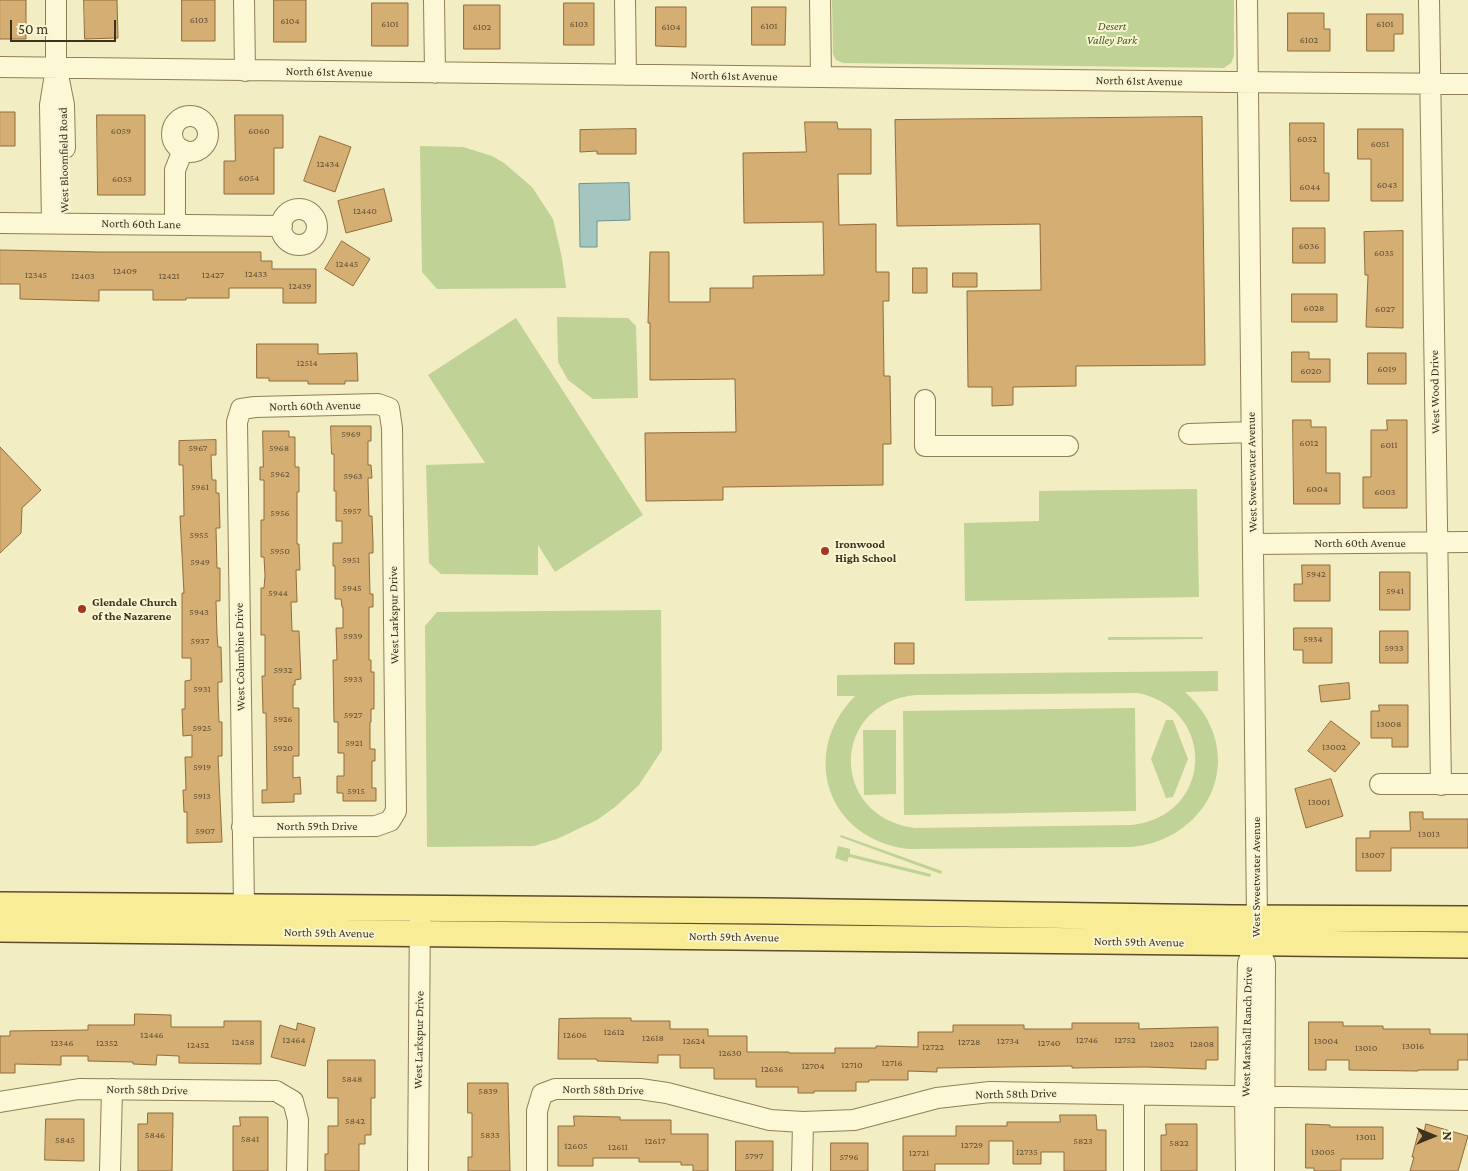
<!DOCTYPE html>
<style>
body{margin:0}
#map{position:relative;width:1468px;height:1171px;overflow:hidden;background:#f2edc2;font-family:"Crimson Pro",serif}
canvas{display:block}
.north{position:absolute;left:1408px;top:1111px;width:50px;height:50px;-webkit-text-stroke:4px #f9f5d3;paint-order:stroke;rotate:90deg;font-size:14px;font-weight:700;line-height:20px;text-align:center;color:#3d321d}
.north::after{content:'';display:block;margin:auto;width:18px;height:22px;background:#3d321d;clip-path:polygon(50% 0,100% 100%,50% 72%,0 100%)}
.scale{position:absolute;left:10px;top:20px;width:106px;height:22px;box-sizing:border-box;border:2px solid #3d321d;border-top:0;padding-left:6px;font-size:15px;line-height:18px;white-space:nowrap;color:#3d321d;-webkit-text-stroke:4px #f9f5d3;paint-order:stroke}
</style>
<div id="map">
<canvas width="1468" height="1171"></canvas>
<div class="north">N</div>
<div class="scale">50 m</div>
</div>
<script>
const c = document.querySelector('canvas').getContext('2d');
c.lineJoin = 'round';
function fill(path, color) {
  c.fillStyle = color;
  c.fill(path, 'evenodd');
}
function trace(path, color, width, dash) {
  c.strokeStyle = color;
  c.lineWidth = width;
  c.lineCap = dash ? 'butt' : 'round';
  c.setLineDash(dash || []);
  c.stroke(path);
}
function write(font, color, halo, rows, align = 'center') {
  c.font = font + ' "Crimson Pro",serif';
  c.lineWidth = 4;
  c.setLineDash([]);
  c.textBaseline = 'middle';
  c.strokeStyle = halo;
  c.fillStyle = color;
  for (const [text, x, y, turn = 0] of rows) {
    c.save();
    c.translate(x, y);
    c.rotate((+turn || 0) * Math.PI / 180);
    c.textAlign = isNaN(turn) ? turn : align;
    if (halo) c.strokeText(text, 0, 0);
    c.fillText(text, 0, 0);
    c.restore();
  }
}
const green = new Path2D(`
 M 832,0 L 1234,0 L 1234,56 L 1231,63 L 1224,68 L 843,63 L 836,60 L 833,54 Z
 M 420,146 L 463,147 L 492,156 L 504,163 L 532,187 L 553,219 L 562,258 L 566,288 L 437,289 L 422,272 Z
 M 557,317 L 628,318 L 636,326 L 638,398 L 593,399 L 568,380 L 558,362 Z
 M 516,318 L 643,515 L 555,572 L 538,545 L 538,575 L 441,574 L 429,563 L 426,465 L 485,463 L 428,375 Z
 M 1197,489 L 1199,597 L 965,601 L 964,523 L 1039,521 L 1039,491 Z
 M 661,610 L 662,750 L 639,785 L 615,807 L 597,820 L 557,839 L 534,846 L 427,847 L 425,626 L 437,612 Z
 M 1108,637 L 1203,637 L 1203,639 L 1108,640 Z
 M 1218,671 L 1218,691 L 1185,692 C 1195,701 1203,711 1209,723 C 1238,783 1193,842 1131,847 L 909,849 C 828,840 798,754 855,696 L 837,696 L 837,675 ZM 1138,693 C 1218,710 1213,817 1131,825 L 915,828 C 829,817 830,703 916,695 Z
 M 1135,708 L 1136,811 L 904,815 L 903,711 Z
 M 1166,720 L 1173,720 L 1188,759 L 1173,797 L 1166,798 L 1151,759 Z
 M 863,730 L 896,730 L 896,794 L 864,795 Z
 M 841,835 L 942,871 L 941,874 L 840,837 Z
 M 838,846 L 850,849 L 850,854 L 931,874 L 930,877 L 849,857 L 847,862 L 835,858 Z`);
const water = new Path2D(`
 M 629,183 L 630,220 L 597,221 L 597,247 L 580,247 L 579,184 Z`);
const building = new Path2D(`
 M 0,0 L 26,0 L 26,39 L 0,39 Z
 M 84,0 L 117,0 L 118,38 L 85,39 Z
 M 182,0 L 215,0 L 215,41 L 182,41 Z
 M 274,0 L 306,0 L 306,42 L 274,42 Z
 M 372,3 L 408,3 L 408,46 L 372,46 Z
 M 564,3 L 594,3 L 594,45 L 564,45 Z
 M 464,5 L 500,5 L 500,49 L 464,49 Z
 M 656,7 L 686,7 L 686,47 L 656,46 Z
 M 752,7 L 786,7 L 785,45 L 752,45 Z
 M 1288,13 L 1324,13 L 1324,29 L 1330,29 L 1330,51 L 1288,51 Z
 M 1367,14 L 1403,14 L 1403,34 L 1394,34 L 1394,51 L 1367,51 Z
 M 0,112 L 15,112 L 15,146 L 0,146 Z
 M 97,115 L 145,115 L 145,195 L 98,195 Z
 M 235,115 L 283,115 L 283,148 L 274,148 L 274,194 L 224,194 L 224,161 L 235,161 Z
 M 1202,117 L 1205,365 L 1076,366 L 1076,386 L 1013,387 L 1013,405 L 992,406 L 992,387 L 968,387 L 967,291 L 1041,290 L 1040,224 L 897,226 L 895,120 Z
 M 805,122 L 837,122 L 838,129 L 871,129 L 871,174 L 838,174 L 839,225 L 876,224 L 876,272 L 889,272 L 889,301 L 883,301 L 884,376 L 890,376 L 891,444 L 883,444 L 883,485 L 723,487 L 723,500 L 646,501 L 645,433 L 736,432 L 735,379 L 650,380 L 650,323 L 648,323 L 650,252 L 669,252 L 669,302 L 710,302 L 710,288 L 753,288 L 753,276 L 824,275 L 823,222 L 744,223 L 743,153 L 806,152 Z
 M 1290,123 L 1324,123 L 1324,173 L 1329,173 L 1329,201 L 1291,201 Z
 M 636,129 L 636,154 L 597,154 L 597,151 L 580,152 L 580,130 Z
 M 1358,129 L 1403,129 L 1403,201 L 1371,201 L 1371,159 L 1358,159 Z
 M 320,136 L 351,147 L 335,192 L 304,181 Z
 M 384,189 L 392,221 L 346,233 L 338,201 Z
 M 1293,228 L 1325,228 L 1325,263 L 1293,263 Z
 M 1403,231 L 1403,328 L 1366,327 L 1368,275 L 1365,275 L 1364,232 Z
 M 342,241 L 370,259 L 353,286 L 325,269 Z
 M 0,250 L 99,252 L 261,252 L 261,261 L 272,261 L 272,269 L 316,269 L 316,303 L 283,303 L 283,288 L 229,288 L 229,298 L 186,298 L 186,300 L 153,300 L 153,290 L 99,290 L 99,301 L 20,299 L 20,284 L 0,284 Z
 M 913,268 L 927,268 L 927,293 L 913,293 Z
 M 953,273 L 977,273 L 977,287 L 953,287 Z
 M 1292,294 L 1337,294 L 1337,322 L 1292,322 Z
 M 257,344 L 318,344 L 318,354 L 357,353 L 358,381 L 345,381 L 345,384 L 308,384 L 308,381 L 269,381 L 269,378 L 257,378 Z
 M 1292,352 L 1309,352 L 1309,359 L 1330,359 L 1330,382 L 1292,382 Z
 M 1368,353 L 1406,353 L 1406,384 L 1368,384 Z
 M 1293,420 L 1311,420 L 1311,427 L 1326,427 L 1326,473 L 1340,473 L 1340,504 L 1294,504 Z
 M 1387,420 L 1407,420 L 1407,508 L 1363,508 L 1363,477 L 1371,477 L 1371,430 L 1387,430 Z
 M 331,426 L 371,426 L 371,441 L 368,441 L 368,465 L 371,465 L 372,478 L 368,478 L 369,516 L 372,516 L 373,543 L 373,553 L 369,553 L 370,594 L 373,594 L 373,607 L 369,607 L 369,660 L 371,660 L 371,672 L 374,672 L 374,709 L 371,709 L 371,722 L 370,722 L 370,749 L 375,749 L 375,761 L 372,761 L 372,788 L 376,788 L 376,801 L 343,801 L 343,793 L 337,793 L 337,776 L 344,776 L 344,753 L 338,753 L 338,722 L 334,722 L 333,660 L 337,660 L 336,628 L 343,628 L 343,607 L 342,607 L 341,599 L 335,599 L 335,566 L 333,566 L 333,543 L 342,543 L 342,521 L 336,521 L 336,491 L 334,491 L 334,454 L 332,454 Z
 M 263,431 L 289,431 L 289,437 L 295,437 L 295,467 L 299,467 L 299,492 L 297,492 L 297,544 L 299,544 L 300,570 L 296,570 L 297,602 L 291,602 L 292,631 L 299,631 L 301,679 L 295,680 L 295,685 L 293,685 L 293,708 L 299,708 L 299,756 L 293,756 L 293,778 L 300,777 L 301,794 L 294,794 L 294,802 L 262,803 L 262,790 L 267,790 L 266,713 L 263,713 L 262,676 L 265,676 L 265,635 L 261,635 L 261,588 L 264,588 L 265,576 L 264,557 L 261,557 L 261,520 L 264,520 L 264,480 L 260,480 L 260,467 L 263,467 Z
 M 216,440 L 216,455 L 211,455 L 212,480 L 216,480 L 216,493 L 219,493 L 220,528 L 216,528 L 217,568 L 220,568 L 220,601 L 216,601 L 217,635 L 218,647 L 221,647 L 222,682 L 218,682 L 218,696 L 219,722 L 222,722 L 222,756 L 218,756 L 222,842 L 187,843 L 187,812 L 184,812 L 183,790 L 186,790 L 185,757 L 192,757 L 192,735 L 183,736 L 182,709 L 185,709 L 185,681 L 191,680 L 191,658 L 182,658 L 182,593 L 184,593 L 180,516 L 184,516 L 183,465 L 179,465 L 179,441 Z
 M 0,447 L 41,490 L 22,508 L 21,533 L 0,553 Z
 M 1302,565 L 1330,565 L 1330,601 L 1294,601 L 1294,584 L 1302,584 Z
 M 1380,572 L 1410,572 L 1410,610 L 1380,610 Z
 M 1294,628 L 1332,628 L 1332,663 L 1303,663 L 1303,650 L 1294,650 Z
 M 1380,631 L 1408,631 L 1408,663 L 1380,663 Z
 M 895,643 L 914,643 L 914,664 L 895,664 Z
 M 1349,683 L 1350,699 L 1321,702 L 1319,686 Z
 M 1379,705 L 1408,705 L 1408,747 L 1392,747 L 1392,738 L 1371,738 L 1371,711 L 1379,711 Z
 M 1331,721 L 1360,743 L 1335,772 L 1308,751 Z
 M 1331,779 L 1343,816 L 1306,828 L 1295,789 Z
 M 1410,812 L 1423,812 L 1423,819 L 1468,819 L 1468,848 L 1391,848 L 1391,871 L 1356,871 L 1356,838 L 1370,838 L 1370,831 L 1410,831 Z
 M 135,1014 L 171,1015 L 171,1027 L 224,1027 L 224,1021 L 261,1021 L 261,1064 L 179,1063 L 179,1056 L 157,1055 L 156,1065 L 133,1064 L 133,1062 L 88,1061 L 88,1056 L 61,1056 L 61,1065 L 15,1064 L 15,1073 L 0,1073 L 0,1036 L 10,1036 L 10,1031 L 88,1030 L 88,1025 L 134,1025 Z
 M 596,1018 L 631,1018 L 631,1021 L 670,1021 L 670,1029 L 708,1029 L 708,1036 L 747,1036 L 747,1052 L 789,1052 L 789,1053 L 835,1053 L 835,1048 L 876,1048 L 876,1046 L 918,1047 L 918,1032 L 953,1032 L 953,1025 L 1024,1025 L 1024,1029 L 1072,1029 L 1072,1023 L 1139,1023 L 1139,1029 L 1218,1027 L 1218,1060 L 1206,1060 L 1206,1069 L 1145,1067 L 1072,1068 L 1072,1066 L 937,1068 L 937,1072 L 908,1071 L 908,1080 L 869,1080 L 869,1082 L 856,1082 L 856,1091 L 814,1091 L 814,1093 L 798,1093 L 798,1087 L 756,1087 L 756,1079 L 714,1079 L 714,1068 L 680,1068 L 680,1055 L 658,1055 L 658,1063 L 597,1061 L 597,1059 L 558,1059 L 559,1019 Z
 M 1309,1022 L 1343,1022 L 1343,1026 L 1383,1026 L 1383,1029 L 1430,1029 L 1430,1034 L 1468,1034 L 1468,1060 L 1458,1060 L 1458,1070 L 1418,1070 L 1418,1071 L 1349,1070 L 1349,1060 L 1326,1060 L 1326,1070 L 1309,1070 Z
 M 298,1023 L 315,1028 L 305,1066 L 271,1057 L 280,1025 L 296,1030 Z
 M 328,1060 L 375,1060 L 375,1098 L 371,1098 L 371,1135 L 365,1135 L 365,1144 L 359,1144 L 359,1171 L 325,1171 L 325,1154 L 328,1154 L 328,1126 L 338,1126 L 338,1098 L 328,1098 Z
 M 468,1083 L 508,1083 L 510,1171 L 468,1171 L 468,1157 L 472,1157 L 472,1113 L 468,1113 Z
 M 148,1113 L 173,1113 L 172,1171 L 138,1171 L 138,1124 L 147,1124 Z
 M 1060,1115 L 1096,1115 L 1097,1130 L 1106,1130 L 1106,1171 L 1064,1171 L 1064,1152 L 1041,1152 L 1041,1164 L 1013,1164 L 1013,1141 L 989,1141 L 989,1164 L 935,1164 L 935,1171 L 903,1171 L 903,1136 L 956,1136 L 956,1126 L 1007,1126 L 1007,1122 L 1060,1122 Z
 M 574,1116 L 620,1117 L 620,1120 L 671,1120 L 671,1134 L 708,1134 L 708,1171 L 693,1171 L 693,1165 L 681,1165 L 681,1162 L 639,1162 L 639,1158 L 593,1158 L 593,1166 L 558,1166 L 558,1126 L 574,1126 Z
 M 240,1117 L 268,1117 L 268,1171 L 233,1171 L 233,1126 L 240,1126 Z
 M 46,1119 L 84,1119 L 84,1161 L 45,1160 Z
 M 1166,1124 L 1197,1124 L 1197,1171 L 1161,1171 L 1161,1135 L 1166,1135 Z
 M 1306,1124 L 1330,1125 L 1330,1127 L 1383,1127 L 1383,1159 L 1341,1159 L 1341,1171 L 1314,1171 L 1314,1168 L 1306,1168 Z
 M 1426,1124 L 1468,1136 L 1458,1171 L 1410,1171 L 1414,1157 L 1412,1157 L 1419,1130 L 1424,1132 Z
 M 736,1141 L 773,1141 L 773,1171 L 736,1171 Z
 M 831,1143 L 868,1143 L 868,1171 L 831,1171 Z`);
const minor = new Path2D(`
 M 244,0 L 245,71
 M 434,0 L 435,73
 M 625,0 L 626,75
 M 820,0 L 821,77
 M 1429,0 L 1441,785
 M 0,67 L 1230,82 L 1468,84
 M 59,80 L 64,105 L 65,148
 M172 134a18 18 0 1 1 36 0a18 18 0 1 1-36 0Z
 M281 227a18 18 0 1 1 36 0a18 18 0 1 1-36 0Z
 M 0,223 L 282,226
 M 52,223 L 50,105 L 56,68 L 56,0
 M 175,225 L 175,170 L 183,150
 M 925,400 L 925,446 L 1068,446
 M 1189,434 L 1252,432
 M 1253,544 L 1468,542
 M 1380,784 L 1468,784
 M 242,827 L 376,826 L 390,821 L 396,811 L 392,428 L 389,408 L 378,404 L 255,407 L 241,409 L 237,422 L 244,906
 M 1256,943 L 1265,963 L 1264,1171
 M 0,1102 L 79,1089 L 276,1091 L 293,1101 L 298,1120 L 297,1171
 M 110,1171 L 112,1089
 M 418,1171 L 420,909
 M 537,1171 L 537,1111 L 542,1094 L 555,1089 L 640,1089 L 667,1093 L 770,1120 L 803,1122 L 854,1120 L 937,1098 L 990,1092 L 1468,1100
 M 802,1171 L 803,1122
 M 1134,1171 L 1134,1095
 M 1246,1171 L 1245,1096 L 1248,963 L 1256,943 L 1257,918 L 1247,0`);
const major = new Path2D(`
 M 0,905 L 766,911 L 1232,918 L 1468,919
 M 0,929 L 1468,945`);
const markers = [
 [825,551,5,"#a43720"],
 [82,609,5,"#a43720"]
];
const numberNames = [
 ["6103",199,20],
 ["6104",290,21],
 ["6101",390,24],
 ["6103",579,24],
 ["6101",1385,24],
 ["6101",769,26],
 ["6102",482,27],
 ["6104",671,27],
 ["6102",1309,40],
 ["6059",121,131],
 ["6060",259,131],
 ["6052",1307,139],
 ["6051",1380,144],
 ["12434",328,164],
 ["6054",249,178],
 ["6053",122,179],
 ["6043",1387,185],
 ["6044",1310,187],
 ["12440",365,211],
 ["6036",1309,246],
 ["6035",1384,253],
 ["12445",347,264],
 ["12409",125,271],
 ["12433",256,274],
 ["12345",36,275],
 ["12427",213,275],
 ["12403",83,276],
 ["12421",169,276],
 ["12439",300,286],
 ["6028",1314,308],
 ["6027",1385,309],
 ["12514",307,363],
 ["6019",1387,369],
 ["6020",1311,371],
 ["5969",351,434],
 ["6012",1309,443],
 ["6011",1389,445],
 ["5967",198,448],
 ["5968",279,448],
 ["5962",280,474],
 ["5963",353,476],
 ["5961",200,487],
 ["6004",1317,489],
 ["6003",1385,492],
 ["5957",352,511],
 ["5956",280,513],
 ["5955",199,535],
 ["5950",280,551],
 ["5951",351,560],
 ["5949",200,562],
 ["5942",1316,574],
 ["5945",352,588],
 ["5941",1395,591],
 ["5944",278,593],
 ["5943",199,612],
 ["5939",353,636],
 ["5934",1313,639],
 ["5937",200,641],
 ["5933",1394,648],
 ["5932",283,670],
 ["5933",353,679],
 ["5931",202,689],
 ["5927",353,715],
 ["5926",283,719],
 ["13008",1389,724],
 ["5925",202,728],
 ["5921",354,743],
 ["13002",1334,747],
 ["5920",283,748],
 ["5919",202,767],
 ["5915",356,791],
 ["5913",202,796],
 ["13001",1319,802],
 ["5907",205,831],
 ["13013",1429,834],
 ["13007",1373,855],
 ["12612",614,1032],
 ["12446",152,1035],
 ["12606",575,1035],
 ["12618",653,1038],
 ["12464",294,1040],
 ["12746",1087,1040],
 ["12752",1125,1040],
 ["12624",694,1041],
 ["12734",1008,1041],
 ["13004",1326,1041],
 ["12458",243,1042],
 ["12728",969,1042],
 ["12346",62,1043],
 ["12352",107,1043],
 ["12740",1049,1043],
 ["12802",1162,1044],
 ["12808",1202,1044],
 ["12452",198,1045],
 ["13016",1413,1046],
 ["12722",933,1047],
 ["13010",1366,1048],
 ["12630",730,1053],
 ["12716",892,1063],
 ["12710",852,1065],
 ["12704",813,1066],
 ["12636",772,1069],
 ["5848",352,1079],
 ["5839",488,1091],
 ["5842",355,1121],
 ["5846",155,1135],
 ["5833",490,1135],
 ["13011",1366,1137],
 ["5841",250,1139],
 ["5845",65,1140],
 ["12617",655,1141],
 ["5823",1083,1141],
 ["5822",1179,1143],
 ["12729",972,1145],
 ["12605",576,1146],
 ["12611",618,1147],
 ["12735",1027,1152],
 ["13005",1323,1152],
 ["12721",919,1153],
 ["5797",754,1156],
 ["5796",849,1157]
];
const parkNames = [
 ["Desert",1112,26],
 ["Valley Park",1112,40]
];
const streetNames = [
 ["North 61st Avenue",329,72,1],
 ["North 61st Avenue",734,76,1],
 ["North 61st Avenue",1139,81,1],
 ["West Bloomfield Road",64,160,-91],
 ["North 60th Lane",141,224,1],
 ["West Wood Drive",1435,392,-91],
 ["North 60th Avenue",315,406,-1],
 ["West Sweetwater Avenue",1252,472,-91],
 ["North 60th Avenue",1360,543],
 ["West Larkspur Drive",394,615,-91],
 ["West Columbine Drive",240,657,-91],
 ["North 59th Drive",317,826],
 ["West Sweetwater Avenue",1256,877,-90],
 ["North 59th Avenue",329,933,1],
 ["North 59th Avenue",734,937,1],
 ["North 59th Avenue",1139,942,1],
 ["West Marshall Ranch Drive",1247,1032,-89],
 ["West Larkspur Drive",419,1040,-89],
 ["North 58th Drive",147,1090,1],
 ["North 58th Drive",603,1090,1],
 ["North 58th Drive",1016,1094,-1]
];
const poiNames = [
 ["Ironwood",835,544],
 ["High School",835,558],
 ["Glendale Church",92,602],
 ["of the Nazarene",92,616]
];
fill(green, '#c0d295');
fill(water, '#a5c5c1');
trace(water, '#6a9491', 1);
fill(building, '#d5ae74');
trace(building, '#906c3a', 1);
trace(minor, '#8f7f57', 22);
trace(major, '#5c4b2c', 28);
trace(minor, '#fcf8d6', 20);
trace(major, '#f9ec96', 25);
for (const [x, y, r, color] of markers) {
  const dot = new Path2D();
  dot.arc(x, y, r, 0, 2 * Math.PI);
  c.fillStyle = color;
  c.fill(dot);
  trace(dot, '#f9f5d3', 2);
}
write('10px', '#635133', null, numberNames);
write('italic 12px', '#425b21', '#f9f5d3', parkNames);
write('12px', '#3d321d', '#f9f5d3', streetNames);
write('bold 12px', '#3d321d', '#f9f5d3', poiNames, 'left');
</script>
